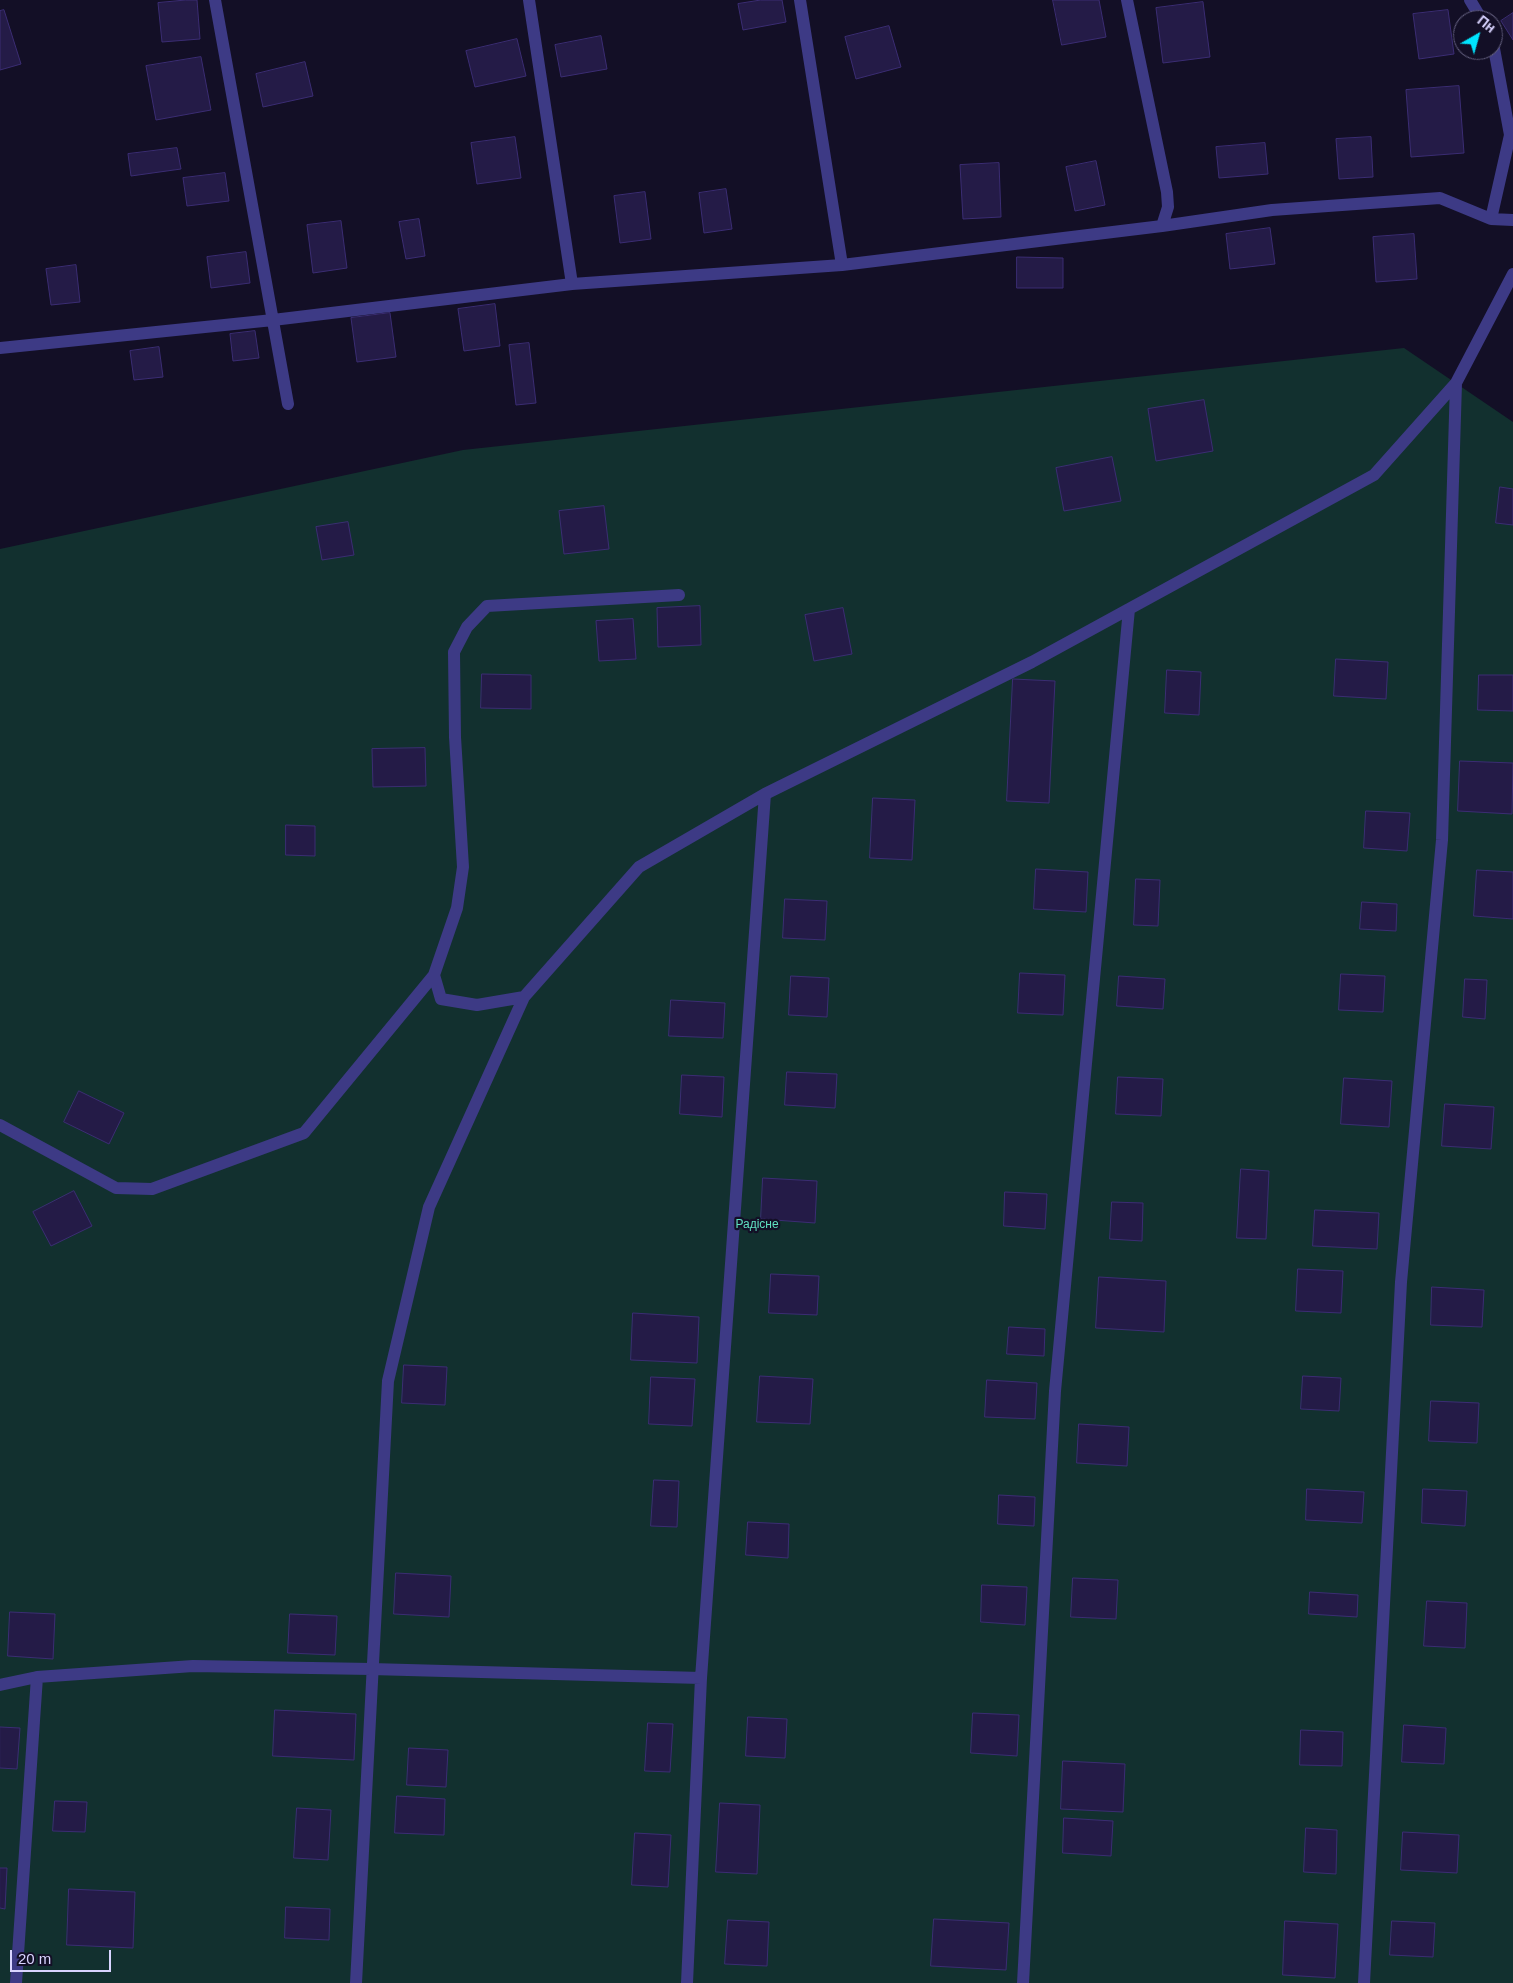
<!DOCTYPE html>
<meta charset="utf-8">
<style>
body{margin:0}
#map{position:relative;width:1513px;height:1983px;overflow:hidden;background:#130f26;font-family:Arial,sans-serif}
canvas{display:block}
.north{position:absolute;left:1453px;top:10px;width:50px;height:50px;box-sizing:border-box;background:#130f26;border:1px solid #625e7d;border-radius:50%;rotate:38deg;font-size:14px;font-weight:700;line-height:20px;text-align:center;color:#d9d4ff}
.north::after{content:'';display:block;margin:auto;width:18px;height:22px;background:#00e5ff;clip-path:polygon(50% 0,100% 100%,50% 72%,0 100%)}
.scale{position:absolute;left:10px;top:1950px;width:101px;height:22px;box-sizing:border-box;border:2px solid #d9d4ff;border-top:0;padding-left:6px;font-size:15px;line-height:18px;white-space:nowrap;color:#d9d4ff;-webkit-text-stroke:4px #130f26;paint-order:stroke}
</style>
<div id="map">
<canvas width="1513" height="1983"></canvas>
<div class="north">Пн</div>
<div class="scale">20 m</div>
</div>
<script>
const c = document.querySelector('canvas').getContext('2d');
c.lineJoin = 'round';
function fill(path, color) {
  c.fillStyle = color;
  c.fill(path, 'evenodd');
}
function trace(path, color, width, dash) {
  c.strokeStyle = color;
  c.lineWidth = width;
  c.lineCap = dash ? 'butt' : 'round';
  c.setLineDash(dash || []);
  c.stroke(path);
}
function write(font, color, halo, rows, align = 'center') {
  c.font = font + ' Arial,sans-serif';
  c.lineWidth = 4.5;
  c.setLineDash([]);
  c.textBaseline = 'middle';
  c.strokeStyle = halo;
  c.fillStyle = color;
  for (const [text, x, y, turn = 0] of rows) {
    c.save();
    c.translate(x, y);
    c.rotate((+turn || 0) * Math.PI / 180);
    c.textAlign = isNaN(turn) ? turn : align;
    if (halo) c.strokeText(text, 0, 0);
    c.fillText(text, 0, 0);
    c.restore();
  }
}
const green = new Path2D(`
 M 1404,348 L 1513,422 L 1513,1983 L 0,1983 L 0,549 L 463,450 Z`);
const building = new Path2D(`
 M 186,0 L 197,0 L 200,39 L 162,42 L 158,3 Z
 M 761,0 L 782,0 L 786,22 L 743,30 L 738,4 Z
 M 1053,0 L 1099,0 L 1106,37 L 1062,45 Z
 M 1203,2 L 1210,57 L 1163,63 L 1156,8 Z
 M 4,10 L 21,64 L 0,70 L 0,11 Z
 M 1448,10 L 1454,54 L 1419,59 L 1413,14 Z
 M 1513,13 L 1513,40 L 1501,21 Z
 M 889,26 L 901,67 L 856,79 L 845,37 Z
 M 601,36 L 607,69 L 561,77 L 555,45 Z
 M 517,39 L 526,76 L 475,87 L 466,51 Z
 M 201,57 L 211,110 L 156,120 L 146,66 Z
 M 305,62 L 313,96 L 263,107 L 256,74 Z
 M 1459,86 L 1464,153 L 1411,157 L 1406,90 Z
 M 515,137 L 521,178 L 477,184 L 471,143 Z
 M 1371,137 L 1373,177 L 1339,179 L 1336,139 Z
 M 1265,143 L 1268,174 L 1219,178 L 1216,147 Z
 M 177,148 L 181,169 L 131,176 L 128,154 Z
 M 1096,161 L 1105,205 L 1075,211 L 1066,167 Z
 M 999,163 L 1001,217 L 963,219 L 960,165 Z
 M 225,173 L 229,201 L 187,206 L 183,178 Z
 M 726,189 L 732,229 L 704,233 L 699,193 Z
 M 645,192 L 651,239 L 620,243 L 614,196 Z
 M 419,219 L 425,256 L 406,259 L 399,222 Z
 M 341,221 L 347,268 L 313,273 L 307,225 Z
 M 1270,228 L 1275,264 L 1230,269 L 1226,234 Z
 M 1414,234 L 1417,279 L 1376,282 L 1373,237 Z
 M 246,252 L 250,283 L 211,288 L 207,257 Z
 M 1017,257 L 1063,258 L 1063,288 L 1017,288 Z
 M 76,265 L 80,302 L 51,305 L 46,269 Z
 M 495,304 L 500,346 L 464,351 L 458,309 Z
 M 390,313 L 396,357 L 357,362 L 351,318 Z
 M 255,331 L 259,358 L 233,361 L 230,334 Z
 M 529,343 L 536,403 L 516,405 L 509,345 Z
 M 159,347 L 163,377 L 134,380 L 130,351 Z
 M 1204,400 L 1213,451 L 1156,461 L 1148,409 Z
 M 1112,457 L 1121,501 L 1064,511 L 1056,468 Z
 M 1500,487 L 1513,489 L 1513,525 L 1496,523 Z
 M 604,506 L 609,549 L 564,554 L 559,511 Z
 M 348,522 L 354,555 L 322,560 L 316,527 Z
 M 700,606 L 701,645 L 658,647 L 657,608 Z
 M 843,608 L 852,654 L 814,661 L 805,615 Z
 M 633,619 L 636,659 L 599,661 L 596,621 Z
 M 1336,659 L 1388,662 L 1386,699 L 1334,696 Z
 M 1167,670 L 1201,672 L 1199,715 L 1165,713 Z
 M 482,674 L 531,675 L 531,709 L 481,708 Z
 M 1479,675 L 1513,675 L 1513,711 L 1478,710 Z
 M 1013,679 L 1055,681 L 1049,803 L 1007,801 Z
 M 425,748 L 426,786 L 373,787 L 372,749 Z
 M 1460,761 L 1513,763 L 1512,814 L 1458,811 Z
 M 873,798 L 915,800 L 912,860 L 870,858 Z
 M 1366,811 L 1410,813 L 1407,851 L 1364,848 Z
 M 286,825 L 315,826 L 315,856 L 286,855 Z
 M 1036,869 L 1088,872 L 1086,912 L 1034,909 Z
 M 1477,870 L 1513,872 L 1513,919 L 1474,916 Z
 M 1136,879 L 1160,880 L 1158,926 L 1134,925 Z
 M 785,899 L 827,901 L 825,940 L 783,938 Z
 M 1362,902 L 1397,904 L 1396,931 L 1360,929 Z
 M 1020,973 L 1065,975 L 1063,1015 L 1018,1013 Z
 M 1341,974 L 1385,976 L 1383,1012 L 1339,1010 Z
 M 791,976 L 829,978 L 827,1017 L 789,1015 Z
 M 1119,976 L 1165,979 L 1163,1009 L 1117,1006 Z
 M 1465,979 L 1487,980 L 1485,1019 L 1463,1017 Z
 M 671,1000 L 725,1003 L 723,1038 L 669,1036 Z
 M 787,1072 L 837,1074 L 835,1108 L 785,1105 Z
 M 682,1075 L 724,1077 L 722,1117 L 680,1114 Z
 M 1118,1077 L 1163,1079 L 1161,1116 L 1116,1114 Z
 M 1344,1078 L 1392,1081 L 1389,1127 L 1341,1124 Z
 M 79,1091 L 124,1113 L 109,1144 L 64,1122 Z
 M 1445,1104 L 1494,1107 L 1491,1149 L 1442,1146 Z
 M 1241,1169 L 1269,1171 L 1266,1239 L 1237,1238 Z
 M 763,1178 L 817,1181 L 815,1223 L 761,1219 Z
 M 74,1191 L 92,1226 L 51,1246 L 33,1212 Z
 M 1005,1192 L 1047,1194 L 1045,1229 L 1004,1226 Z
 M 1112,1202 L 1143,1203 L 1142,1241 L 1110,1239 Z
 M 1315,1210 L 1379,1213 L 1377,1249 L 1313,1246 Z
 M 1298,1269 L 1343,1271 L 1341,1313 L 1296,1311 Z
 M 771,1274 L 819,1276 L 817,1315 L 769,1313 Z
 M 1099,1277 L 1166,1281 L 1164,1332 L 1096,1328 Z
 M 1432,1287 L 1484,1290 L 1482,1327 L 1431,1325 Z
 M 633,1313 L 699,1317 L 697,1363 L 631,1360 Z
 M 1009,1327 L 1045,1329 L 1044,1356 L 1007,1354 Z
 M 404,1365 L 447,1367 L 445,1405 L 402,1403 Z
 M 760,1376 L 813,1379 L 810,1424 L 757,1422 Z
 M 1303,1376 L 1341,1378 L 1339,1411 L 1301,1409 Z
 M 651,1377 L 695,1379 L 692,1426 L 649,1424 Z
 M 987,1380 L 1037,1383 L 1035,1419 L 985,1417 Z
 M 1431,1401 L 1479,1403 L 1477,1443 L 1429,1441 Z
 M 1079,1424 L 1129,1427 L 1127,1466 L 1077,1463 Z
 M 654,1480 L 679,1481 L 677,1527 L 651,1526 Z
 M 1307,1489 L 1364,1492 L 1362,1523 L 1306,1520 Z
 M 1423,1489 L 1467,1491 L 1465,1526 L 1422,1523 Z
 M 999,1495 L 1035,1497 L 1034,1526 L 998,1524 Z
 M 748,1522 L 789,1524 L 788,1558 L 746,1555 Z
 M 396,1573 L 451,1576 L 449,1617 L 394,1614 Z
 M 1073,1578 L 1118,1580 L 1116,1619 L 1071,1617 Z
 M 982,1585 L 1027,1587 L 1025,1625 L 981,1622 Z
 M 1310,1592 L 1358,1595 L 1357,1617 L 1309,1614 Z
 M 1427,1601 L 1467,1603 L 1465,1648 L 1424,1646 Z
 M 10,1612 L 55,1614 L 53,1659 L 8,1656 Z
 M 290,1614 L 337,1616 L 335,1655 L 288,1653 Z
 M 275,1710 L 356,1714 L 354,1760 L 273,1756 Z
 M 973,1713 L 1019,1715 L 1017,1756 L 971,1753 Z
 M 748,1717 L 787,1719 L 785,1758 L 746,1756 Z
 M 648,1723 L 673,1724 L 670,1772 L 645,1771 Z
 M 1404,1725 L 1446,1728 L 1444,1764 L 1402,1762 Z
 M 0,1727 L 20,1728 L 17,1769 L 0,1768 Z
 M 1301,1730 L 1343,1732 L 1342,1766 L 1300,1765 Z
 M 409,1748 L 448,1750 L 446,1787 L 407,1785 Z
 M 1063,1761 L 1125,1764 L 1123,1812 L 1061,1809 Z
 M 397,1796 L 445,1799 L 444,1835 L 395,1833 Z
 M 55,1801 L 87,1802 L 85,1832 L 53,1831 Z
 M 720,1803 L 760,1805 L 757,1874 L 716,1872 Z
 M 297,1808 L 331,1810 L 328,1860 L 294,1858 Z
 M 1064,1818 L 1113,1821 L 1111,1856 L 1063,1853 Z
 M 1306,1828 L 1337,1830 L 1336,1874 L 1304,1872 Z
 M 1403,1832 L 1459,1835 L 1457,1873 L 1401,1870 Z
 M 635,1833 L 671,1835 L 668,1887 L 632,1885 Z
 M 0,1868 L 7,1868 L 5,1909 L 0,1908 Z
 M 69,1889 L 135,1892 L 133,1948 L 67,1945 Z
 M 286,1907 L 330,1909 L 329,1940 L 285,1938 Z
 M 934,1919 L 1009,1923 L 1006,1970 L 931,1966 Z
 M 728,1920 L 769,1922 L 767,1966 L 725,1964 Z
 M 1285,1921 L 1338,1924 L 1335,1978 L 1283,1975 Z
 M 1392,1921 L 1435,1923 L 1433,1957 L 1390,1955 Z`);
const minor = new Path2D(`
 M 215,0 L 288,404
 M 529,0 L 572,284
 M 800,0 L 842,265
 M 1127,0 L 1167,192 L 1168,207 L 1162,226
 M 1470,0 L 1482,20
 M 1491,219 L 1510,135 L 1493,43
 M 0,348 L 273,320 L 572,284 L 842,265 L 1162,226 L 1272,210 L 1440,198 L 1491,219 L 1513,220
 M 524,997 L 477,1005 L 441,999 L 434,975 L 457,908 L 463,867 L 455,737 L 454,652 L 467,627 L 487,606 L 679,595
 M 0,1125 L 116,1188 L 152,1189 L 304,1133 L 434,975
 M 0,1685 L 37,1677 L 193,1666 L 371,1669 L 701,1678
 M 16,1983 L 37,1677
 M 356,1983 L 388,1381 L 429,1207 L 524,997 L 639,867 L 765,794 L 1032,662 L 1374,475 L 1456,383 L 1513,274
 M 687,1983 L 701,1678 L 765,794
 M 1023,1983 L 1055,1391 L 1129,609
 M 1364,1983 L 1401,1282 L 1442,840 L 1456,383`);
const parkNames = [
 ["Радісне",757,1225]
];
fill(green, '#12302f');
fill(building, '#241b47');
trace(building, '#3b2d73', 1);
trace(minor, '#3d3a85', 12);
write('12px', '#5fe0c0', '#130f26', parkNames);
</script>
